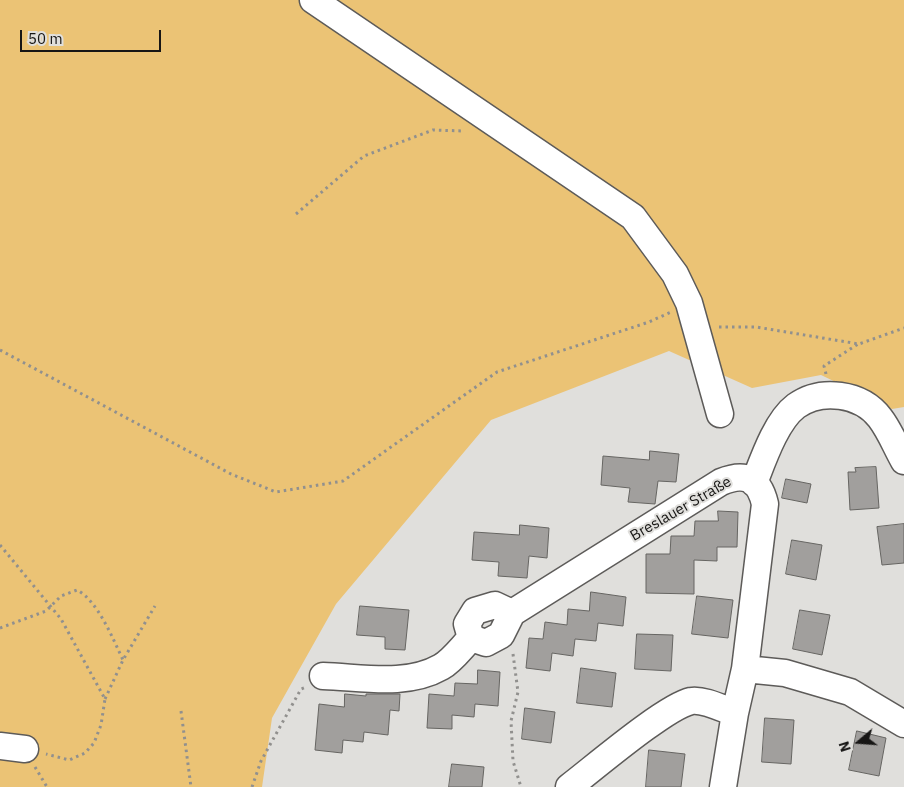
<!DOCTYPE html>
<meta charset="utf-8">
<style>
body{margin:0}
#map{position:relative;width:904px;height:787px;overflow:hidden;background:#e0dfdc;font-family:"IBM Plex Sans",sans-serif}
canvas{display:block}
.north{position:absolute;left:834px;top:717px;width:50px;height:50px;-webkit-text-stroke:4px #e0dfdc;paint-order:stroke;rotate:252deg;font-size:14px;font-weight:700;line-height:20px;text-align:center;color:#171615}
.north::after{content:'';display:block;margin:auto;width:18px;height:22px;background:#171615;clip-path:polygon(50% 0,100% 100%,50% 72%,0 100%)}
.scale{position:absolute;left:20px;top:30px;width:141px;height:22px;box-sizing:border-box;border:2px solid #171615;border-top:0;padding-left:6px;font-size:15px;line-height:18px;white-space:nowrap;color:#171615;-webkit-text-stroke:4px #e0dfdc;paint-order:stroke}
</style>
<div id="map">
<canvas width="904" height="787"></canvas>
<div class="north">N</div>
<div class="scale">50 m</div>
</div>
<script>
const c = document.querySelector('canvas').getContext('2d');
c.lineJoin = 'round';
function fill(path, color) {
  c.fillStyle = color;
  c.fill(path, 'evenodd');
}
function trace(path, color, width, dash) {
  c.strokeStyle = color;
  c.lineWidth = width;
  c.lineCap = dash ? 'butt' : 'round';
  c.setLineDash(dash || []);
  c.stroke(path);
}
function write(font, color, halo, rows, align = 'center') {
  c.font = font + ' "IBM Plex Sans",sans-serif';
  c.lineWidth = 4;
  c.setLineDash([]);
  c.textBaseline = 'middle';
  c.strokeStyle = halo;
  c.fillStyle = color;
  for (const [text, x, y, turn = 0] of rows) {
    c.save();
    c.translate(x, y);
    c.rotate((+turn || 0) * Math.PI / 180);
    c.textAlign = isNaN(turn) ? turn : align;
    if (halo) c.strokeText(text, 0, 0);
    c.fillText(text, 0, 0);
    c.restore();
  }
}
const green = new Path2D(`
 M 0,0 L 904,0 L 904,407 L 892,409 L 821,375 L 752,388 L 669,351 L 491,420 L 336,604 L 272,718 L 262,787 L 0,787 Z`);
const building = new Path2D(`
 M 650,451 L 679,454 L 676,482 L 658,481 L 655,504 L 628,502 L 630,488 L 601,485 L 603,456 L 649,460 Z
 M 876,467 L 879,508 L 850,510 L 848,472 L 856,472 L 855,468 Z
 M 786,479 L 811,484 L 807,503 L 782,498 Z
 M 718,511 L 738,512 L 737,547 L 717,547 L 717,561 L 694,560 L 694,594 L 646,593 L 646,554 L 670,554 L 671,536 L 694,536 L 695,521 L 718,521 Z
 M 904,524 L 904,563 L 882,565 L 877,527 Z
 M 520,525 L 549,528 L 547,558 L 529,556 L 527,578 L 498,576 L 499,562 L 472,560 L 474,532 L 519,535 Z
 M 792,540 L 822,545 L 816,580 L 786,574 Z
 M 591,592 L 626,597 L 623,626 L 598,623 L 596,641 L 575,639 L 573,656 L 552,653 L 550,671 L 526,668 L 529,638 L 543,639 L 545,622 L 567,625 L 568,609 L 589,611 Z
 M 697,596 L 733,600 L 728,638 L 692,634 Z
 M 360,606 L 409,610 L 405,650 L 385,649 L 385,637 L 357,635 Z
 M 800,610 L 830,615 L 822,655 L 793,649 Z
 M 637,634 L 673,635 L 671,671 L 635,669 Z
 M 581,668 L 616,673 L 612,707 L 577,703 Z
 M 478,670 L 500,672 L 498,706 L 475,704 L 474,717 L 452,715 L 452,729 L 427,728 L 429,694 L 454,696 L 455,683 L 477,684 Z
 M 345,694 L 366,696 L 366,694 L 400,694 L 399,711 L 390,710 L 388,735 L 364,732 L 363,742 L 343,740 L 342,753 L 315,750 L 319,704 L 344,707 Z
 M 525,708 L 555,712 L 551,743 L 522,739 Z
 M 765,718 L 794,720 L 791,764 L 762,762 Z
 M 857,731 L 886,738 L 879,776 L 849,770 Z
 M 649,750 L 685,754 L 681,787 L 646,787 Z
 M 452,764 L 484,767 L 482,787 L 449,787 Z`);
const path = new Path2D(`
 M 296,214 L 364,156 L 433,130 L 464,131
 M 719,327 L 756,327 L 859,344 L 904,328
 M 0,350 L 231,474 L 276,492 L 343,481 L 497,372 L 649,322 L 671,312
 M 826,374 L 824,366 L 858,344
 M 0,545 L 61,619 L 105,699 L 101,725 L 94,743 L 85,753 L 69,760 L 46,754
 M 0,628 L 46,611 L 61,596 L 77,590 C 98,601 113,639 123,660
 M 513,654 L 518,692 L 511,721 L 513,761 L 521,787
 M 105,699 L 123,660 L 155,606
 M 181,711 L 191,787
 M 35,767 L 47,787
 M 252,787 L 261,761 L 301,689 L 306,687`);
const minor = new Path2D(`
 M 313,0 L 633,217 L 675,274 L 689,303 L 720,414
 M 754,483 C 763,460 776,421 796,406 C 821,388 861,393 880,418 C 890,431 896,447 904,461
 M 471,638 L 486,643 L 501,635 L 512,613
 M 745,669 L 785,673 L 850,692 L 904,724
 M 323,676 C 361,677 406,687 441,667 C 452,661 462,647 471,638 L 467,624 L 475,611 L 495,605 L 512,613 L 721,482 C 745,472 759,478 765,504 L 745,669 L 735,713
 M 0,746 L 25,749
 M 569,787 C 594,768 665,707 691,701 C 704,699 723,709 735,713 L 723,787`);
const streetNames = [
 ["Breslauer Straße",681,509,-30]
];
fill(green, '#ebc375');
fill(building, '#a19f9d');
trace(building, '#666562', 1);
trace(minor, '#5d5b59', 29);
trace(path, '#91908e', 3, [2.5, 4]);
trace(minor, '#fff', 26);
write('15px', '#171615', '#e0dfdc', streetNames);
</script>
